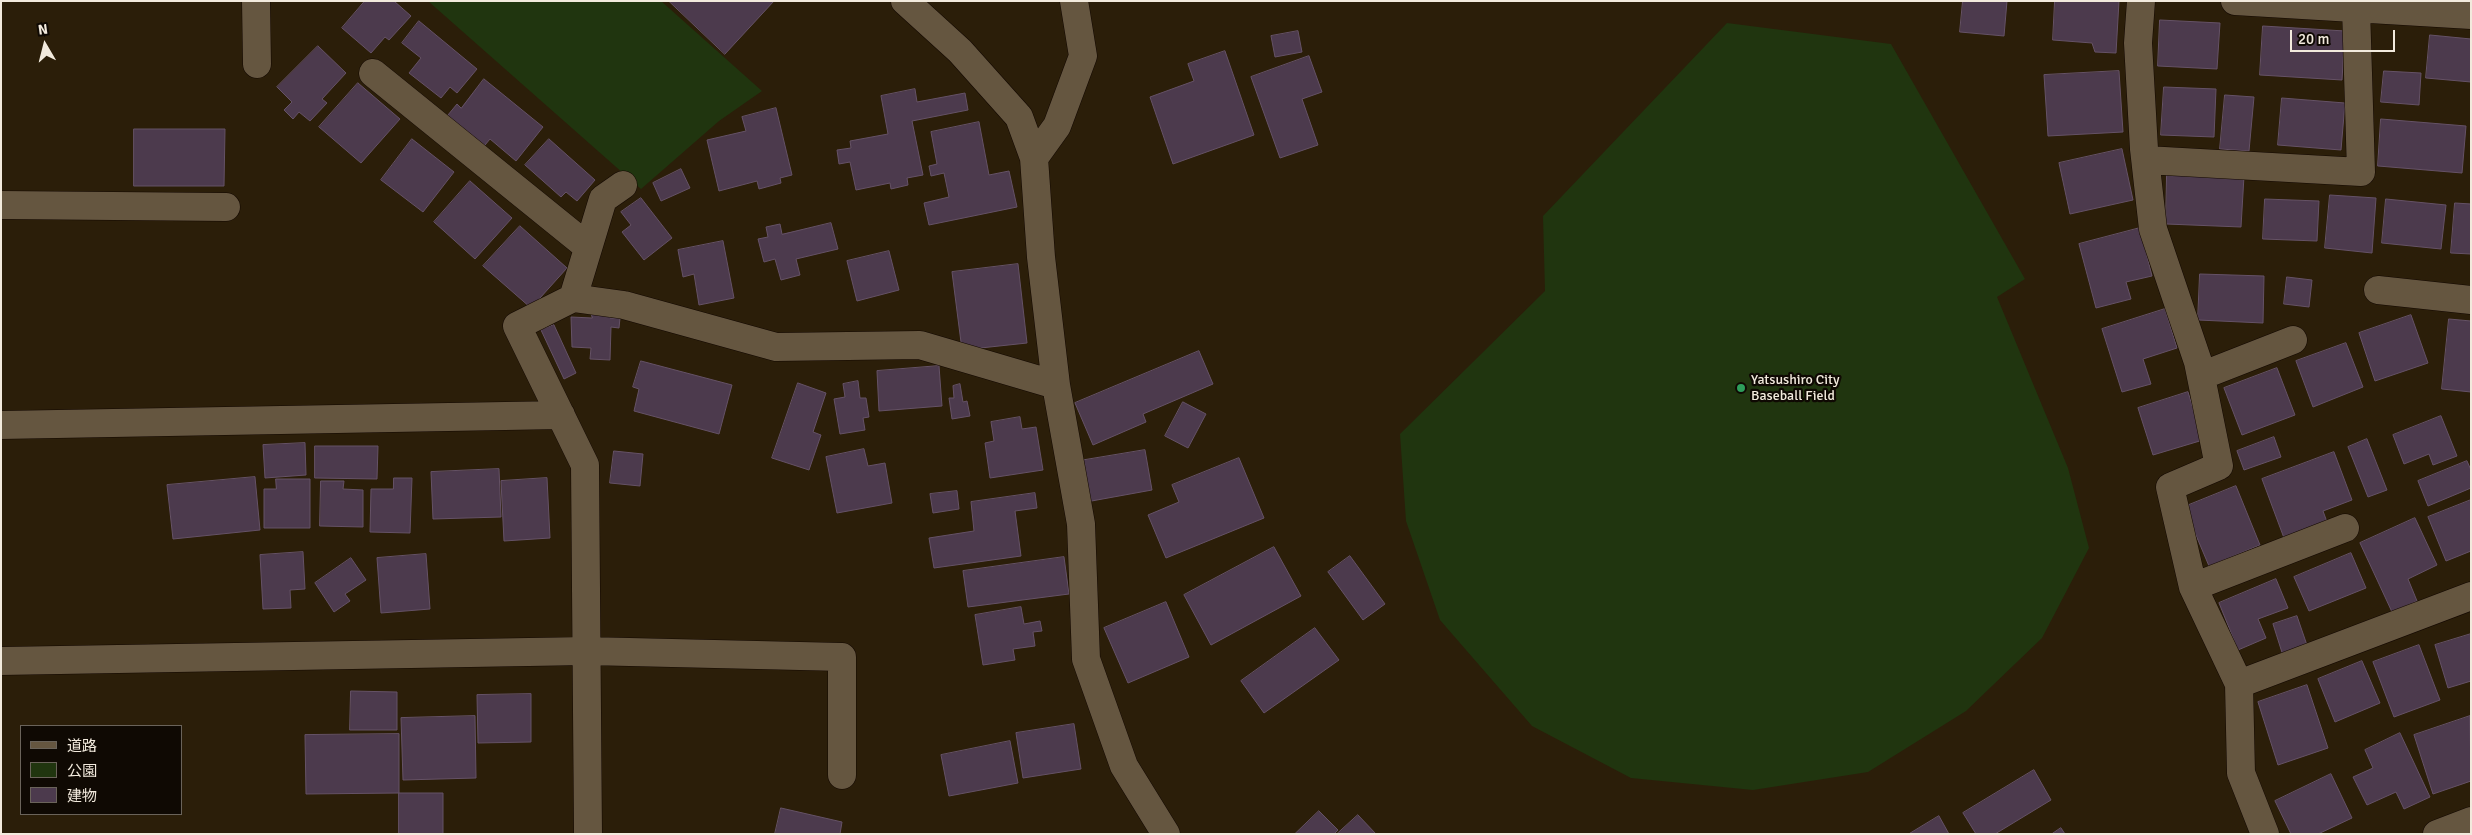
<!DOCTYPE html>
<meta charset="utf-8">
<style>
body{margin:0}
#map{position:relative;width:2472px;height:835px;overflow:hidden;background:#2b1e09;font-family:Signika,"Noto Sans JP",sans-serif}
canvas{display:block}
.frame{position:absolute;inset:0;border:2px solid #f2eadd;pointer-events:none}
.legend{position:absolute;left:20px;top:725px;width:162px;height:90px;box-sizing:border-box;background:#0f0903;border:1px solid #6a635a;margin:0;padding:6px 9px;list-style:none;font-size:15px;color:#f2eadd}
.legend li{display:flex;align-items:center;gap:10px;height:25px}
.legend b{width:25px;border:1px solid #6a635a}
.north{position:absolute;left:20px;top:20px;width:50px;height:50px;-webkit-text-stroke:4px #0f0903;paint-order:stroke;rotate:352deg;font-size:14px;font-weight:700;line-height:20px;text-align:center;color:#f2eadd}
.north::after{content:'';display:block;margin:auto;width:18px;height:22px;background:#f2eadd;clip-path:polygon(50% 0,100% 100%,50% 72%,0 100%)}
.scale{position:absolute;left:2290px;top:30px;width:105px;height:22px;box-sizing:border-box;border:2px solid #f2eadd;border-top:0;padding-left:6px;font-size:15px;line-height:18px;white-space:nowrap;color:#f2eadd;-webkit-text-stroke:4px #0f0903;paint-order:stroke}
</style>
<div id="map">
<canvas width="2472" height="835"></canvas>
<div class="frame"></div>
<ul class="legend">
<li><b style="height:6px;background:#655640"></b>道路</li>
<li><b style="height:14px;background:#20350f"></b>公園</li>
<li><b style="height:14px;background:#4c3a4d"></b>建物</li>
</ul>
<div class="north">N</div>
<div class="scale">20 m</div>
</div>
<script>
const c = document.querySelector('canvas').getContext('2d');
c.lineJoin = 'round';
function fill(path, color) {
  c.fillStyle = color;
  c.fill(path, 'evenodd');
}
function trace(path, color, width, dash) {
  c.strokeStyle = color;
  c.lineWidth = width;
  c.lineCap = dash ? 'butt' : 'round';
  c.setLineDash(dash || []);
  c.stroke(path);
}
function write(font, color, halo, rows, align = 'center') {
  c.font = font + ' Signika,sans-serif';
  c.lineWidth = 4.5;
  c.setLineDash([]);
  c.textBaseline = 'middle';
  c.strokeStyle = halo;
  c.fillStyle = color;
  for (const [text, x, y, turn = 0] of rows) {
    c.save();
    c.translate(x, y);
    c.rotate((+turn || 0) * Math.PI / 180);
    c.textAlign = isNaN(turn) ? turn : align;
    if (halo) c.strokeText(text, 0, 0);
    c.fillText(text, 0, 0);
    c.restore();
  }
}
const green = new Path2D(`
 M 428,1 L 661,1 L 762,91 L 719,121 L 641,189 Z
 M 1727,23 L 1891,44 L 2025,279 L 1997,297 L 2068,468 L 2089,548 L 2042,638 L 1966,711 L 1868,772 L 1753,790 L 1631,778 L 1532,726 L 1440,620 L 1406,521 L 1400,434 L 1545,291 L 1543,216 Z`);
const building = new Path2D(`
 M 365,1 L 394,1 L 411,16 L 389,40 L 385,37 L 371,53 L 342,28 Z
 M 669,1 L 774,1 L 725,54 Z
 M 1963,1 L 2007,1 L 2004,36 L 1960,32 Z
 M 2055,1 L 2119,1 L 2116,53 L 2095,52 L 2092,43 L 2053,40 Z
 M 2160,20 L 2220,23 L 2217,69 L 2158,66 Z
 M 419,21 L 477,69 L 457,93 L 450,87 L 441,98 L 409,73 L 421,58 L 402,43 Z
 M 2263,26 L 2345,31 L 2342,80 L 2260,75 Z
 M 1298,31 L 1302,52 L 1275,57 L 1271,36 Z
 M 2430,35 L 2471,39 L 2471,82 L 2426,78 Z
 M 318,46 L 346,73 L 322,99 L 327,103 L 310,121 L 299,112 L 293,119 L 284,110 L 292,102 L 277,87 Z
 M 1225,51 L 1254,135 L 1173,164 L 1150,97 L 1194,81 L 1188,64 Z
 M 1309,56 L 1322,92 L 1302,99 L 1318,145 L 1280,158 L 1251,77 Z
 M 2119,71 L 2123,132 L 2048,136 L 2044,75 Z
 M 2384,71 L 2421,73 L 2419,105 L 2381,102 Z
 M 484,79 L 543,127 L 516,161 L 490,139 L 480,151 L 443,121 L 457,104 L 461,108 Z
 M 358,83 L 400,119 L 361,163 L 319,127 Z
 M 2164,87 L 2216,89 L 2214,137 L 2161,135 Z
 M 915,89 L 917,102 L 965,93 L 968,110 L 912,121 L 923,175 L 907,178 L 908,185 L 891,189 L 890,183 L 856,190 L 850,162 L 839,164 L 837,150 L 851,148 L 850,141 L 888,134 L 881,96 Z
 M 2225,95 L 2254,97 L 2249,151 L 2220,149 Z
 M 2282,98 L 2345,103 L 2341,150 L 2278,145 Z
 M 776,108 L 792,175 L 780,178 L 781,183 L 759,189 L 757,181 L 719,191 L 707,140 L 746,131 L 742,117 Z
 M 2381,119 L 2466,126 L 2462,173 L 2378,166 Z
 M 979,122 L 989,175 L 1009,171 L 1017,207 L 929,225 L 924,203 L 949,197 L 944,173 L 931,176 L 929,166 L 937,164 L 931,132 Z
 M 134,129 L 225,129 L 224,186 L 134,186 Z
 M 412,139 L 454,172 L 423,212 L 381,180 Z
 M 549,139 L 595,180 L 577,201 L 566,192 L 561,197 L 525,165 Z
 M 2122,149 L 2133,200 L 2070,214 L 2059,163 Z
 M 681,169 L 690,188 L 661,201 L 653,183 Z
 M 2167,174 L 2244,176 L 2241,227 L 2166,224 Z
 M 470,181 L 512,218 L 475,259 L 434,222 Z
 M 2330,195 L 2376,198 L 2372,253 L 2325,248 Z
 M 641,198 L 672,238 L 644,260 L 622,232 L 631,225 L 621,212 Z
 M 2265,199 L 2319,201 L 2317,241 L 2263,239 Z
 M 2386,199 L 2446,205 L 2441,249 L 2382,243 Z
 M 2455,203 L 2471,204 L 2471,254 L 2451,253 Z
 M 831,223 L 838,249 L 796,259 L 800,275 L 781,280 L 775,259 L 764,262 L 758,239 L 768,237 L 766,227 L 780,224 L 782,234 Z
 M 520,226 L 567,268 L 531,308 L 483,266 Z
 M 2140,228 L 2152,276 L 2126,282 L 2131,299 L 2096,308 L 2079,244 Z
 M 723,241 L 734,298 L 699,305 L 694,274 L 683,277 L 678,250 Z
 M 889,251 L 899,290 L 857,301 L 847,261 Z
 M 1018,264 L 1027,343 L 962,350 L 952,272 Z
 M 2200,274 L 2264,276 L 2263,323 L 2198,320 Z
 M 2287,277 L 2312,280 L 2309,307 L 2284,304 Z
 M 2165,309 L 2177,348 L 2143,359 L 2151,384 L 2122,392 L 2102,329 Z
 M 591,312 L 610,313 L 610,318 L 620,318 L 619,328 L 611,327 L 610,360 L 590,359 L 591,348 L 572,347 L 571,317 L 592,318 Z
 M 2411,315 L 2428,363 L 2375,381 L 2359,333 Z
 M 2449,319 L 2471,321 L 2471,392 L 2442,389 Z
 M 554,325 L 576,373 L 564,379 L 541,330 Z
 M 2346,343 L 2363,387 L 2313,407 L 2296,361 Z
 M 1199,351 L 1213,384 L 1143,414 L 1146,422 L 1093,445 L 1075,403 Z
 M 641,361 L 732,385 L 719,434 L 634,411 L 639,389 L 633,387 Z
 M 939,366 L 942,406 L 879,411 L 877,371 Z
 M 2277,368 L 2295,415 L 2242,435 L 2224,388 Z
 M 858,381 L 860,398 L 866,398 L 869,417 L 863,418 L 865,430 L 840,434 L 834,399 L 845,397 L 843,384 Z
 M 798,383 L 826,393 L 813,432 L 821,435 L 809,470 L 772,458 Z
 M 960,384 L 963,402 L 967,401 L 970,416 L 952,419 L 949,398 L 954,398 L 953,386 Z
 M 2188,392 L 2203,440 L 2153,455 L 2138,408 Z
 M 1183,402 L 1206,414 L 1188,448 L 1165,436 Z
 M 2441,416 L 2457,456 L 2433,465 L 2429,454 L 2404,464 L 2393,435 Z
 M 1020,417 L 1022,429 L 1036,427 L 1043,470 L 990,478 L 985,443 L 994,441 L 991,422 Z
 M 2274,437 L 2281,457 L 2244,470 L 2237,451 Z
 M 2367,439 L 2387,490 L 2368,497 L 2348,447 Z
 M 305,443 L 306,475 L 265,478 L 263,445 Z
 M 315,446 L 378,446 L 377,479 L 315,478 Z
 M 864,449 L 868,466 L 885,463 L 892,503 L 837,513 L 826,457 Z
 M 1145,450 L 1152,490 L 1086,502 L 1079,461 Z
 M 614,451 L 643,454 L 640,486 L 610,483 Z
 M 2334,452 L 2352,500 L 2323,511 L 2327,522 L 2284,538 L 2262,479 Z
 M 1239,458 L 1264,518 L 1166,558 L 1148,515 L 1179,502 L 1172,485 Z
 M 2467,461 L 2471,470 L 2471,488 L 2428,506 L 2418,481 Z
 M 499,469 L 501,517 L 433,519 L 431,472 Z
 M 255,477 L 260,530 L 173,539 L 167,485 Z
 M 394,478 L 412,478 L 410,533 L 370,532 L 371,489 L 393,489 Z
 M 547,478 L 550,538 L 504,541 L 501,481 Z
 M 276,479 L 310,479 L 310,528 L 264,528 L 264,489 L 276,489 Z
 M 321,481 L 344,481 L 343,489 L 363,490 L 363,527 L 320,526 Z
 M 2236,486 L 2260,545 L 2209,566 L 2184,507 Z
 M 957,491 L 959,509 L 933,513 L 930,494 Z
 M 1035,493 L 1037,508 L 1015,511 L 1021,556 L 934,568 L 929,538 L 974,531 L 971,502 Z
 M 2471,500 L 2471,551 L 2446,561 L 2428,517 Z
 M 2415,518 L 2437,565 L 2408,579 L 2417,601 L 2392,612 L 2360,543 Z
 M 1274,547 L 1301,596 L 1211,645 L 1184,595 Z
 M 303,552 L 305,589 L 290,590 L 291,608 L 263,609 L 260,555 Z
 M 2351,553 L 2366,588 L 2309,611 L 2294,577 Z
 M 426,554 L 430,609 L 381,613 L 377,558 Z
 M 1350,556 L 1385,604 L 1363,620 L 1328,572 Z
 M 1064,557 L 1069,594 L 968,607 L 963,571 Z
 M 351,558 L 366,580 L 345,594 L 350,601 L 334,612 L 315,583 Z
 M 2276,579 L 2288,608 L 2258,619 L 2266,638 L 2238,650 L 2219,603 Z
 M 1166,602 L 1189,657 L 1128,683 L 1104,628 Z
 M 1021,607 L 1024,624 L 1040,621 L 1042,631 L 1033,632 L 1035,646 L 1013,649 L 1015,660 L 983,665 L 975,615 Z
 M 2297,616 L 2310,654 L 2285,662 L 2273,624 Z
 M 1315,628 L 1339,660 L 1264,713 L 1241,681 Z
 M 2471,634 L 2471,681 L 2448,688 L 2435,645 Z
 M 2419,645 L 2440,700 L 2394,717 L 2373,662 Z
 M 2362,661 L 2380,703 L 2335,722 L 2318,679 Z
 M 2307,685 L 2328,748 L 2278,765 L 2258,702 Z
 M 351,691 L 397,692 L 397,730 L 350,730 Z
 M 531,694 L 531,742 L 478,743 L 477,695 Z
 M 475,716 L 476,778 L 403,780 L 401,718 Z
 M 2470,716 L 2471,781 L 2433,794 L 2414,735 Z
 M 1074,724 L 1081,769 L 1023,778 L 1016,733 Z
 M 2400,733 L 2430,797 L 2404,809 L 2396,792 L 2367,805 L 2353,777 L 2373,768 L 2365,750 Z
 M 399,734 L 399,793 L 306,794 L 305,735 Z
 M 1010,741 L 1018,783 L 949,796 L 941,755 Z
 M 2034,770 L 2051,800 L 1995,834 L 1976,834 L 1963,813 Z
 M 2331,774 L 2352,818 L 2318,834 L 2291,834 L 2275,801 Z
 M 399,793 L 443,793 L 443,834 L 399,834 Z
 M 781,808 L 842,822 L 840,834 L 775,834 Z
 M 1319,811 L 1338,830 L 1334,834 L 1295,834 Z
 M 1358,815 L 1376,834 L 1337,834 Z
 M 1939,816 L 1949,834 L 1909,834 Z
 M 2061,828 L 2065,834 L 2052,834 Z`);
const minor = new Path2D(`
 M 256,1 L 257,64
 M 905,1 L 960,51 L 1019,117 L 1034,158 L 1041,257 L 1056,385 L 1081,524 L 1086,659 L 1124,766 L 1166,834
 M 2141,1 L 2138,43 L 2144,149 L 2153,229 L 2198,362 L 2219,466 L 2170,487 L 2193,587 L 2239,684 L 2241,773 L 2265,834
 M 2235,1 L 2471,15
 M 373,73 L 588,247
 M 1034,158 L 1057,126 L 1083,56 L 1074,1
 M 2146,160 L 2361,172 L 2356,8
 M 1,205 L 226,207
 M 2378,290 L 2471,300
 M 573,298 L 624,305 L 776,347 L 920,345 L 1056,385
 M 2201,376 L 2293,340
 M 1,425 L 561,415
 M 2193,587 L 2345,528
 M 1,661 L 587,651 L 842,657 L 842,775
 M 2239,684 L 2471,596
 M 588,834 L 585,465 L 517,326 L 573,298 L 603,199 L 623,185
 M 2437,834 L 2471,821`);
const markers = [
 [1741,388,5,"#2e9e5b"]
];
const poiNames = [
 ["Yatsushiro City",1751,380],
 ["Baseball Field",1751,396]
];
fill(green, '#20350f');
fill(building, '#4c3a4d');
trace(building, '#655266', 1);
trace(minor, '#130800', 29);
trace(minor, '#655640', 28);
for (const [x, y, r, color] of markers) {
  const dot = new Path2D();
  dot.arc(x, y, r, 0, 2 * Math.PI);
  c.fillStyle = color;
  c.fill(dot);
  trace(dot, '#0f0903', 2);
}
write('14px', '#f2eadd', '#0f0903', poiNames, 'left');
</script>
